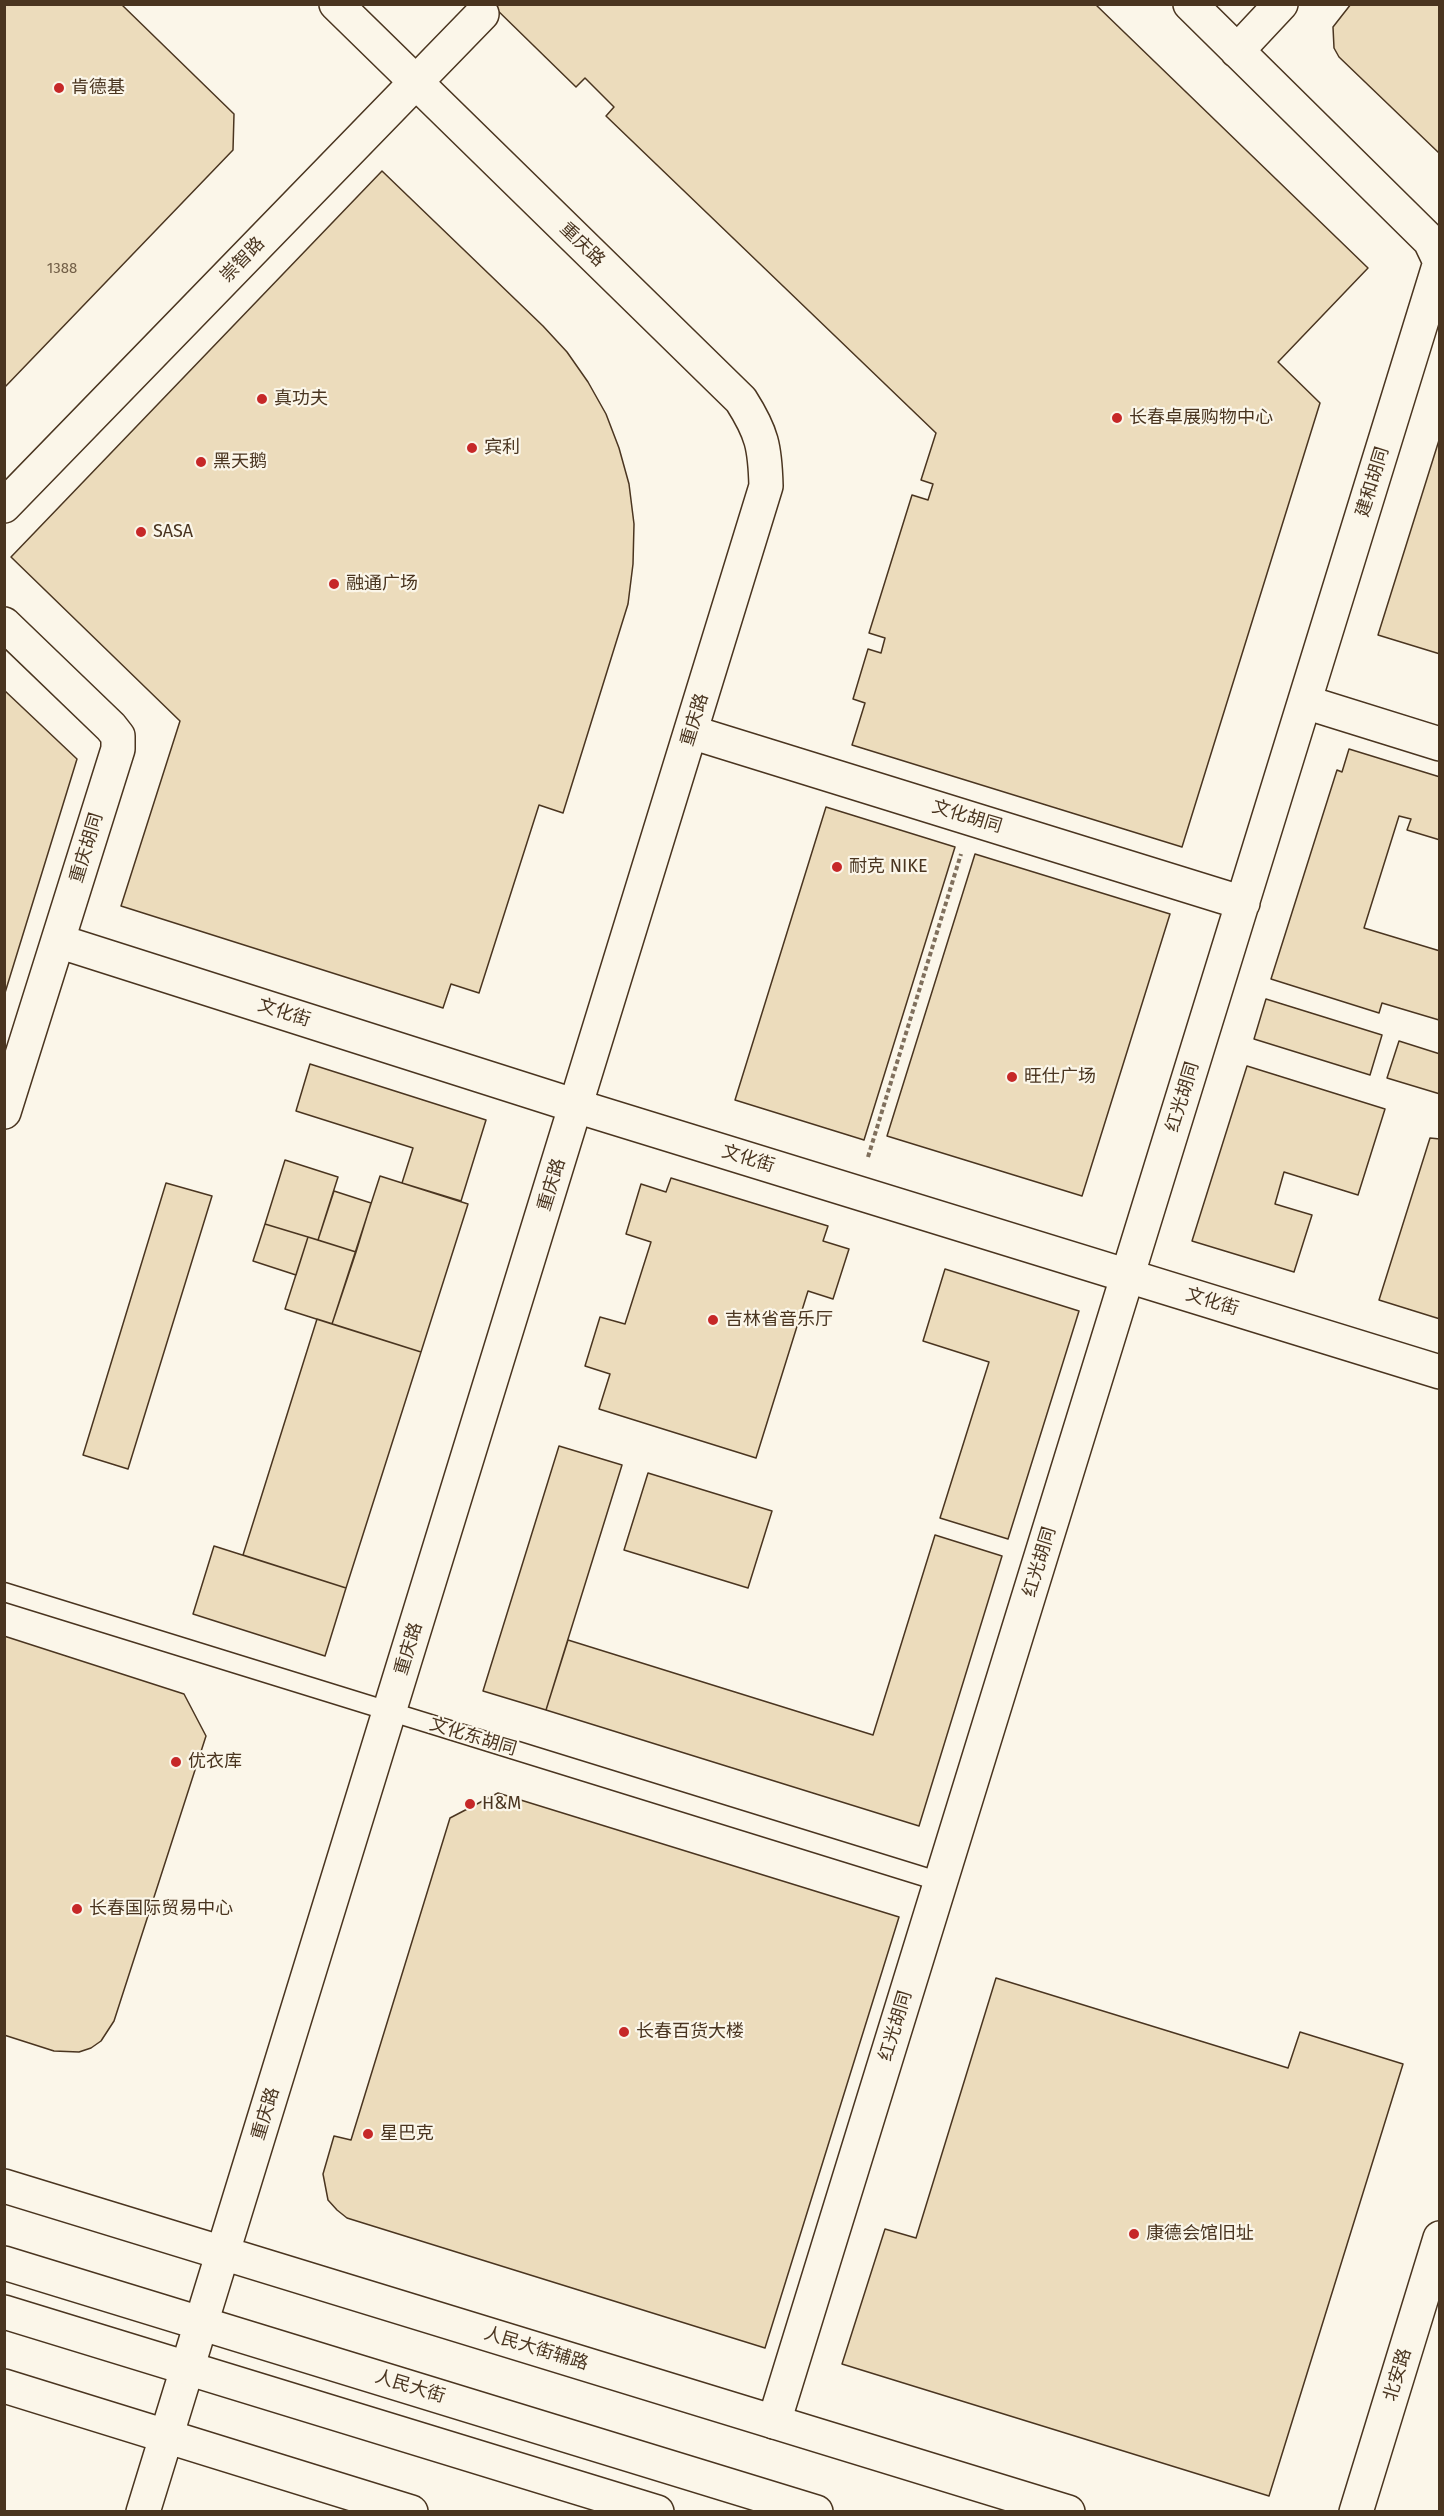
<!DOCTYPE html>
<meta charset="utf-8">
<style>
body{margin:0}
#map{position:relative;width:1444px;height:2516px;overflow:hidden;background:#fbf6e9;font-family:"Fira Sans",sans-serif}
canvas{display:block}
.frame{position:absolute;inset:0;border:6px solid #4a3520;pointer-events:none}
</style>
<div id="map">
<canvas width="1444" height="2516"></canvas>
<div class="frame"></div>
</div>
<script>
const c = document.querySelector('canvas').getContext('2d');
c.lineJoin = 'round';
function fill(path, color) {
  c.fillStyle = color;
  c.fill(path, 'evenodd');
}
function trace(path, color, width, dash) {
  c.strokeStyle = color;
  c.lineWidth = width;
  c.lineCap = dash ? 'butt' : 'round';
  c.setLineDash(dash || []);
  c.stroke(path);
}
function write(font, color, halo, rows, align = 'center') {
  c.font = font + ' "Fira Sans","Noto Sans SC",sans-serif';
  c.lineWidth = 4.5;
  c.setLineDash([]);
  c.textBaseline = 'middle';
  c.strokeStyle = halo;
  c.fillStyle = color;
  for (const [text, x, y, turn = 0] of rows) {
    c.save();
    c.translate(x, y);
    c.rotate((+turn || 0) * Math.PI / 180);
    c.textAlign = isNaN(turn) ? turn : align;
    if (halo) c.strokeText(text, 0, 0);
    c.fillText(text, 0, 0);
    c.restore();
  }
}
const building = new Path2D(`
 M 4,4 L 121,4 L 234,114 L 233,150 L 4,388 Z
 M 491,4 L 1095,4 L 1368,268 L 1278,362 L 1320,403 L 1182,847 L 852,745 L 865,703 L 853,699 L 868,649 L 881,653 L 885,638 L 869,633 L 912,495 L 928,500 L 933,484 L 921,480 L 936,433 L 606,116 L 614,107 L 585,78 L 576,87 Z
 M 1351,4 L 1440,4 L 1440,154 L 1339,57 L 1334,48 L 1333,27 Z
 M 382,171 L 543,326 L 567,352 L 588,382 L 606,414 L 619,448 L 629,484 L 634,524 L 633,564 L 628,604 L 563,813 L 539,805 L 479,993 L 451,984 L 443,1008 L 121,906 L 180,721 L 11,557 Z
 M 1440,437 L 1440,654 L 1378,635 Z
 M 4,690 L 77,759 L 4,996 Z
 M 1349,749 L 1440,777 L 1440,840 L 1407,830 L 1411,819 L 1399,816 L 1364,928 L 1440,951 L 1439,1020 L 1382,1003 L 1379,1013 L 1271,979 L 1337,770 L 1342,772 Z
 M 826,807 L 955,847 L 864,1140 L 735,1100 Z
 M 975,854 L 1170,914 L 1082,1196 L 887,1136 Z
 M 1266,999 L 1382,1035 L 1370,1075 L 1254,1039 Z
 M 1399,1041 L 1440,1054 L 1440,1094 L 1387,1078 Z
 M 310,1064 L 486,1120 L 461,1201 L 402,1183 L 413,1148 L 296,1111 Z
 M 1247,1066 L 1385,1109 L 1358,1195 L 1284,1172 L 1275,1204 L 1312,1215 L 1294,1272 L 1192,1241 Z
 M 1430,1138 L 1440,1139 L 1440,1319 L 1379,1300 Z
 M 285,1160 L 338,1177 L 318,1240 L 265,1224 Z
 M 380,1176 L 468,1204 L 421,1352 L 332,1324 Z
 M 671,1178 L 828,1226 L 823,1241 L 849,1249 L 833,1299 L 808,1291 L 756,1458 L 599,1409 L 610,1374 L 585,1366 L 600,1317 L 625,1324 L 651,1242 L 626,1234 L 641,1184 L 666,1192 Z
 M 166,1183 L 212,1196 L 128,1469 L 83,1455 Z
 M 334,1191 L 371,1203 L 356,1252 L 318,1240 Z
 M 265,1224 L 308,1237 L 296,1275 L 253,1261 Z
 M 308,1237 L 356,1252 L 332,1324 L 285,1309 Z
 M 945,1269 L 1079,1311 L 1008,1539 L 940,1518 L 989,1362 L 923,1341 Z
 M 317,1319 L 421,1352 L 346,1588 L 243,1555 Z
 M 559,1446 L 622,1465 L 546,1710 L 483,1691 Z
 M 648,1473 L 772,1511 L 748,1588 L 624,1550 Z
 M 935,1535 L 1002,1556 L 919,1826 L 546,1710 L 568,1640 L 873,1735 Z
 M 214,1546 L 346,1588 L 325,1656 L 193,1614 Z
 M 4,1636 L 184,1694 L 206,1736 L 114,2021 L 101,2041 L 91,2048 L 79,2052 L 54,2051 L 4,2035 Z
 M 498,1793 L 899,1917 L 765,2348 L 347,2218 L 337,2210 L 328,2200 L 323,2174 L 334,2136 L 351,2140 L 450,1818 Z
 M 996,1978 L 1288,2068 L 1300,2032 L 1403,2064 L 1269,2496 L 842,2364 L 885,2229 L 916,2238 Z`);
const path = new Path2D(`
 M 868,1157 L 961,854`);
const service = new Path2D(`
 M 4,1592 L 941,1882`);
const minor = new Path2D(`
 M 1190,4 L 1430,241 L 1440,262
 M 1237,51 L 1281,4
 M 4,624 L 111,727 L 118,736 L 118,749 L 4,1112
 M 1305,702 L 1440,744
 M 691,732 L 1243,903
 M 58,941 L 576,1106
 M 774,2422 L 1440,262`);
const tertiary = new Path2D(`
 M 4,506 L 482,14
 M 576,1106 L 1440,1372
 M 1356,2512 L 1440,2238`);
const secondary = new Path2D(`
 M 4,2186 L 1068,2512
 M 4,2386 L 411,2512
 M 143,2512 L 766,486 C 765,447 762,433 741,400 L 336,4`);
const primary = new Path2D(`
 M 4,2263 L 816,2512
 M 4,2312 L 657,2512`);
const markers = [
 [59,88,6,"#c62828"],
 [262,399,6,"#c62828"],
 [1117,418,6,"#c62828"],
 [472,448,6,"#c62828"],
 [201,462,6,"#c62828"],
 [141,532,6,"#c62828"],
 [334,584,6,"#c62828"],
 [837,867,6,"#c62828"],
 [1012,1077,6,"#c62828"],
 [713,1320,6,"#c62828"],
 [176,1762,6,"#c62828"],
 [470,1804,6,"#c62828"],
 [77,1909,6,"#c62828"],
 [624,2032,6,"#c62828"],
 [368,2134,6,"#c62828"],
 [1134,2234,6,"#c62828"]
];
const numberNames = [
 ["1388",62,269]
];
const poiNames = [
 ["肯德基",71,88],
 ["真功夫",274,399],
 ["长春卓展购物中心",1129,418],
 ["宾利",484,448],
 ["黑天鹅",213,462],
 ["SASA",153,532],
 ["融通广场",346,584],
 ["耐克 NIKE",849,867],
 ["旺仕广场",1024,1077],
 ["吉林省音乐厅",725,1320],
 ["优衣库",188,1762],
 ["H&M",482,1804],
 ["长春国际贸易中心",89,1909],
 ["长春百货大楼",636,2032],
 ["星巴克",380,2134],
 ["康德会馆旧址",1146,2234]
];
const streetNames = [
 ["重庆路",582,245,44],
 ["崇智路",243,260,-46],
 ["建和胡同",1373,482,-73],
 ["重庆路",695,720,-73],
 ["文化胡同",967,817,17],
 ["重庆胡同",87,848,-73],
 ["文化街",284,1013,18],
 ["红光胡同",1183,1097,-73],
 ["文化街",748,1159,17],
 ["重庆路",552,1185,-73],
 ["文化街",1212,1302,17],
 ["红光胡同",1040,1562,-73],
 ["重庆路",409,1649,-73],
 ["文化东胡同",473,1737,17],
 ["红光胡同",896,2026,-73],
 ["重庆路",266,2114,-73],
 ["人民大街辅路",536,2349,17],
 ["北安路",1398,2375,-73],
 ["人民大街",410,2387,17]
];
fill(building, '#ecdcbc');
trace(building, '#4a3520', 1.5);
trace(service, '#4a3520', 21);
trace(minor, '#4a3520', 36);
trace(tertiary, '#4a3520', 36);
trace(secondary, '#4a3520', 36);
trace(primary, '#4a3520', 36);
trace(path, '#7f6f5c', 4, [4.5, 3]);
trace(service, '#fbf6e9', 18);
trace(minor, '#fbf6e9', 33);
trace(tertiary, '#fbf6e9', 33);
trace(secondary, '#fbf6e9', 33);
trace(primary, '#fbf6e9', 33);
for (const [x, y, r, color] of markers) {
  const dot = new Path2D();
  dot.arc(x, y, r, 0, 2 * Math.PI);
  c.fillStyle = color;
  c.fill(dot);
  trace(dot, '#fbf6e9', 2);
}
write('15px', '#725f47', null, numberNames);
write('18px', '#4a3520', '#fbf6e9', poiNames, 'left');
write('18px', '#4a3520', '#fbf6e9', streetNames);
</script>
